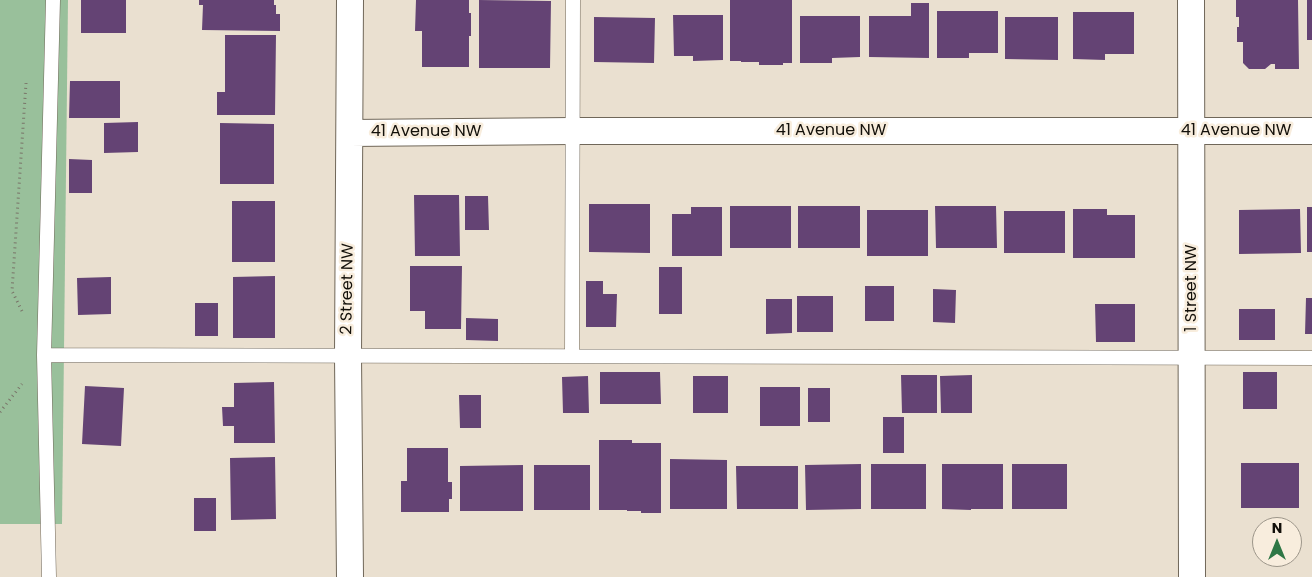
<!DOCTYPE html>
<style>
body{margin:0}
#map{position:relative;width:1312px;height:577px;overflow:hidden;background:#eae0d0;font-family:Poppins,sans-serif}
canvas{display:block}
.north{position:absolute;left:1252px;top:517px;width:50px;height:50px;box-sizing:border-box;background:#f8eddd;border:1px solid #9c9589;border-radius:50%;rotate:0deg;font-size:14px;font-weight:700;line-height:20px;text-align:center;color:#13100a}
.north::after{content:'';display:block;margin:auto;width:18px;height:22px;background:#2e7745;clip-path:polygon(50% 0,100% 100%,50% 72%,0 100%)}
</style>
<div id="map">
<canvas width="1312" height="577"></canvas>
<div class="north">N</div>
</div>
<script>
const c = document.querySelector('canvas').getContext('2d');
c.lineJoin = 'round';
function fill(path, color) {
  c.fillStyle = color;
  c.fill(path, 'evenodd');
}
function trace(path, color, width, dash) {
  c.strokeStyle = color;
  c.lineWidth = width;
  c.lineCap = dash ? 'butt' : 'round';
  c.setLineDash(dash || []);
  c.stroke(path);
}
function write(font, color, halo, rows, align = 'center') {
  c.font = font + ' Poppins,sans-serif';
  c.lineWidth = 5;
  c.setLineDash([]);
  c.textBaseline = 'middle';
  c.strokeStyle = halo;
  c.fillStyle = color;
  for (const [text, x, y, turn = 0] of rows) {
    c.save();
    c.translate(x, y);
    c.rotate((+turn || 0) * Math.PI / 180);
    c.textAlign = isNaN(turn) ? turn : align;
    if (halo) c.strokeText(text, 0, 0);
    c.fillText(text, 0, 0);
    c.restore();
  }
}
const green = new Path2D(`
 M 0,0 L 68,0 L 62,524 L 0,524 Z`);
const building = new Path2D(`
 M 81,0 L 126,0 L 126,33 L 81,33 Z
 M 199,0 L 274,0 L 274,5 L 276,5 L 276,14 L 280,14 L 280,31 L 202,30 L 203,5 L 199,5 Z
 M 416,0 L 469,0 L 469,13 L 471,13 L 471,36 L 469,36 L 469,67 L 422,67 L 422,31 L 415,31 Z
 M 479,0 L 551,1 L 550,68 L 479,68 Z
 M 730,0 L 792,0 L 792,63 L 783,63 L 783,65 L 759,65 L 759,62 L 741,62 L 741,61 L 730,61 Z
 M 1236,0 L 1298,0 L 1299,69 L 1275,69 L 1275,64 L 1271,64 L 1265,69 L 1249,69 L 1243,63 L 1243,42 L 1237,42 L 1237,27 L 1239,27 L 1239,17 L 1236,17 Z
 M 1307,0 L 1312,0 L 1312,40 L 1307,40 Z
 M 911,3 L 929,3 L 929,58 L 869,57 L 869,16 L 911,16 Z
 M 937,11 L 998,11 L 998,53 L 969,53 L 969,58 L 937,58 Z
 M 1073,12 L 1134,12 L 1134,54 L 1105,54 L 1105,60 L 1073,59 Z
 M 673,15 L 723,15 L 723,60 L 693,61 L 693,56 L 674,56 Z
 M 800,16 L 860,16 L 860,57 L 832,58 L 832,63 L 800,63 Z
 M 594,17 L 655,18 L 654,63 L 594,62 Z
 M 1005,17 L 1058,17 L 1058,60 L 1005,59 Z
 M 225,35 L 276,35 L 275,115 L 217,115 L 217,92 L 225,92 Z
 M 70,81 L 120,81 L 120,118 L 69,118 Z
 M 138,122 L 138,152 L 104,153 L 104,123 Z
 M 220,123 L 274,124 L 274,184 L 220,184 Z
 M 69,159 L 92,160 L 92,193 L 69,193 Z
 M 414,195 L 459,195 L 460,256 L 415,256 Z
 M 465,196 L 488,196 L 489,230 L 465,230 Z
 M 232,201 L 275,201 L 275,262 L 232,262 Z
 M 589,204 L 650,204 L 650,253 L 589,252 Z
 M 730,206 L 791,206 L 791,248 L 730,248 Z
 M 798,206 L 860,206 L 860,248 L 798,248 Z
 M 935,206 L 996,206 L 997,248 L 936,248 Z
 M 691,207 L 722,207 L 722,256 L 672,256 L 672,214 L 691,214 Z
 M 1307,207 L 1312,207 L 1312,252 L 1307,252 Z
 M 1073,209 L 1107,209 L 1107,215 L 1135,215 L 1135,258 L 1073,258 Z
 M 1300,209 L 1301,253 L 1239,254 L 1239,210 Z
 M 867,210 L 928,210 L 928,256 L 867,256 Z
 M 1004,211 L 1065,211 L 1065,253 L 1004,253 Z
 M 410,266 L 462,266 L 461,329 L 425,329 L 425,311 L 410,311 Z
 M 659,267 L 682,267 L 682,314 L 659,314 Z
 M 275,276 L 275,338 L 233,338 L 233,277 Z
 M 111,277 L 111,314 L 78,315 L 77,278 Z
 M 586,281 L 603,281 L 603,294 L 617,294 L 616,327 L 586,327 Z
 M 865,286 L 894,286 L 894,321 L 865,321 Z
 M 933,289 L 956,290 L 955,323 L 933,322 Z
 M 797,296 L 833,296 L 833,332 L 797,332 Z
 M 1306,298 L 1312,298 L 1312,334 L 1305,334 Z
 M 766,299 L 792,299 L 792,333 L 766,334 Z
 M 195,303 L 218,303 L 218,336 L 195,336 Z
 M 1095,304 L 1135,304 L 1135,342 L 1096,342 Z
 M 1239,309 L 1275,309 L 1275,340 L 1239,340 Z
 M 466,318 L 498,319 L 498,341 L 466,340 Z
 M 600,372 L 660,372 L 661,404 L 600,404 Z
 M 1243,372 L 1277,372 L 1277,409 L 1243,409 Z
 M 901,375 L 937,375 L 937,413 L 902,413 Z
 M 972,375 L 972,413 L 941,413 L 940,376 Z
 M 588,376 L 589,413 L 563,413 L 562,377 Z
 M 693,376 L 728,376 L 728,413 L 693,413 Z
 M 274,382 L 275,443 L 234,443 L 234,426 L 223,426 L 222,407 L 234,407 L 234,383 Z
 M 85,386 L 124,388 L 121,446 L 82,444 Z
 M 760,387 L 800,387 L 800,426 L 760,426 Z
 M 808,388 L 830,388 L 830,422 L 808,422 Z
 M 459,395 L 481,395 L 481,428 L 460,428 Z
 M 883,417 L 904,417 L 904,453 L 883,453 Z
 M 599,440 L 632,440 L 632,443 L 661,443 L 661,513 L 641,513 L 641,511 L 627,511 L 627,510 L 599,510 Z
 M 407,448 L 448,448 L 448,482 L 452,482 L 452,499 L 449,499 L 449,512 L 401,512 L 401,481 L 407,481 Z
 M 275,457 L 276,519 L 231,520 L 230,458 Z
 M 670,459 L 727,460 L 727,509 L 670,509 Z
 M 1241,463 L 1299,463 L 1299,508 L 1241,508 Z
 M 861,464 L 861,509 L 806,510 L 805,465 Z
 M 871,464 L 926,464 L 926,509 L 871,509 Z
 M 942,464 L 1003,464 L 1003,509 L 971,509 L 971,510 L 942,509 Z
 M 1012,464 L 1067,464 L 1067,509 L 1012,509 Z
 M 523,465 L 523,511 L 460,511 L 460,466 Z
 M 534,465 L 590,465 L 590,510 L 534,510 Z
 M 736,466 L 798,466 L 798,509 L 737,509 Z
 M 194,498 L 216,498 L 216,531 L 194,531 Z`);
const path = new Path2D(`
 M 22,311 L 12,291 L 26,83
 M 0,412 L 22,384`);
const lane = new Path2D(`
 M 44,355 L 1312,358
 M 572,356 L 573,0
 M 49,577 L 44,355 L 53,0`);
const street = new Path2D(`
 M 1191,0 L 1192,577
 M 350,133 L 572,131 L 1312,131
 M 350,577 L 348,356 L 350,0`);
const streetNames = [
 ["41 Avenue NW",831,131],
 ["41 Avenue NW",1236,131],
 ["41 Avenue NW",426,132],
 ["1 Street NW",1192,288,-90],
 ["2 Street NW",348,289,-89]
];
fill(green, '#99c09b');
fill(building, '#644374');
trace(lane, '#706759', 15);
trace(street, '#706759', 28);
trace(path, '#797368', 3, [1, 4]);
trace(lane, '#fff', 14);
trace(street, '#fff', 26);
write('16px', '#13100a', '#f8eddd', streetNames);
</script>
